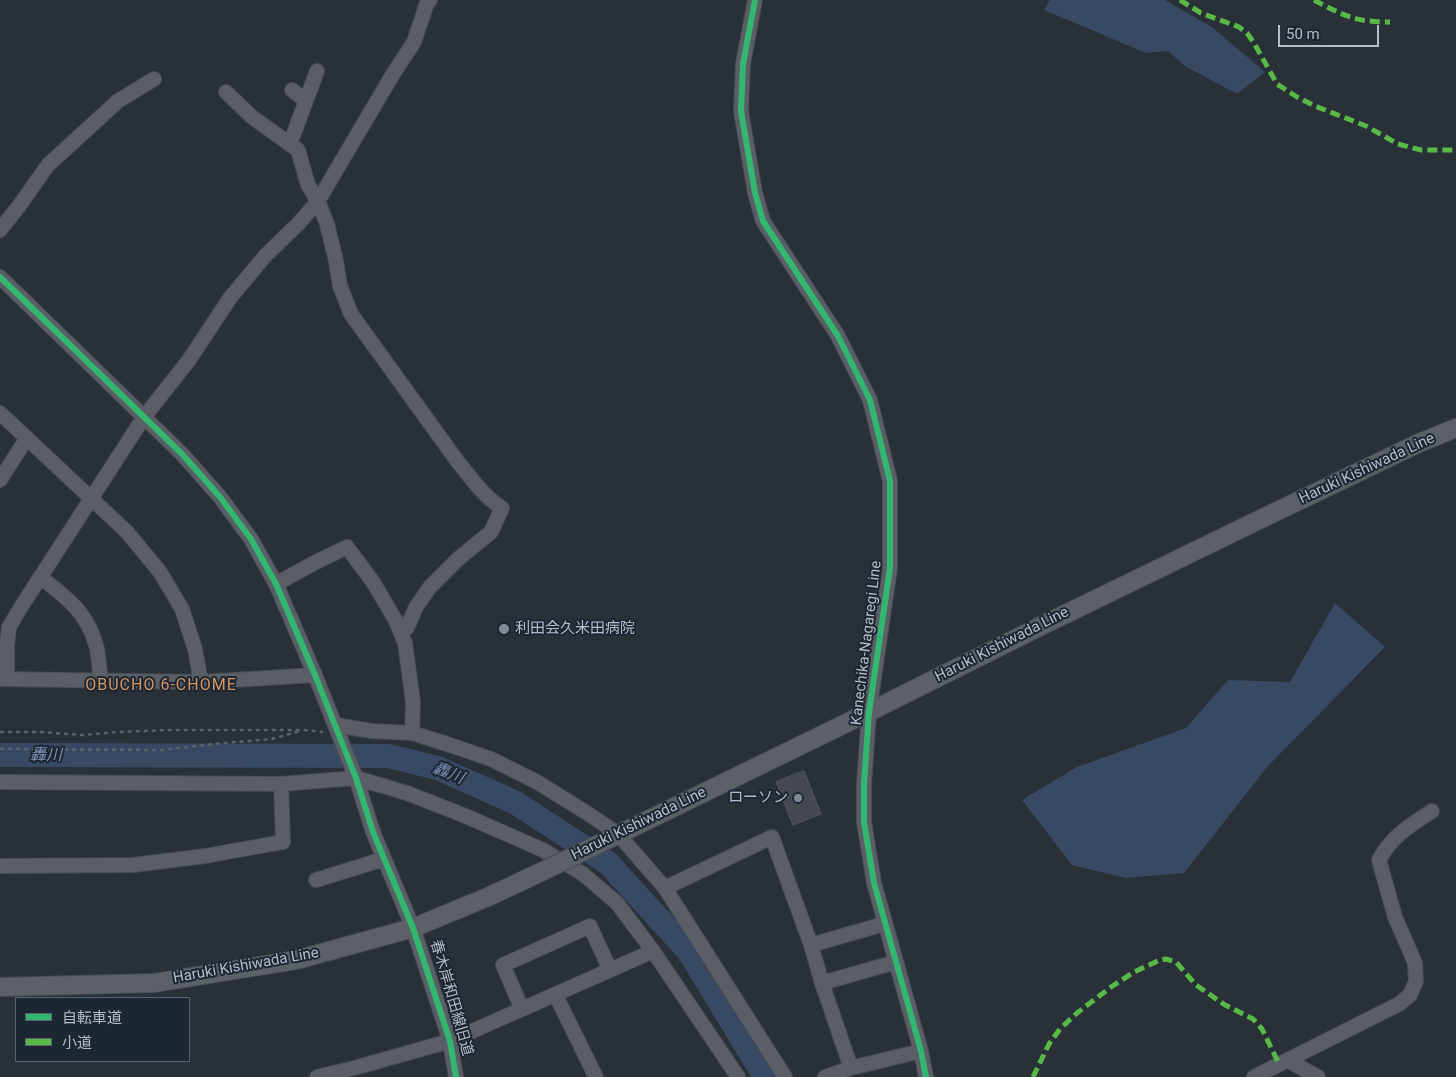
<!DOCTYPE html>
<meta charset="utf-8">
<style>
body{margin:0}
#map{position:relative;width:1456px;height:1077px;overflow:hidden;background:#2a3038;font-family:Roboto,"Noto Sans JP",sans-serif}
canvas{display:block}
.legend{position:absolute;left:15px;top:997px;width:175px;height:65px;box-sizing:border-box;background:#1d2633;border:1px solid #59626f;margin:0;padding:6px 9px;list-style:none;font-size:15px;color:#b4bcc9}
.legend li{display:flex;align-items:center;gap:10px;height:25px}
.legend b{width:25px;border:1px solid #59626f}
.scale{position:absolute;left:1278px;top:25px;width:101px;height:22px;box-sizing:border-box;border:2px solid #b4bcc9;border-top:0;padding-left:6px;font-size:15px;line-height:18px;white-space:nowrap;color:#b4bcc9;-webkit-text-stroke:4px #1d2633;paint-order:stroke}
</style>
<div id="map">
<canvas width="1456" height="1077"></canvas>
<ul class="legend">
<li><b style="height:6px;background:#33b770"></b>自転車道</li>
<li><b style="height:6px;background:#58b947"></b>小道</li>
</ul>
<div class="scale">50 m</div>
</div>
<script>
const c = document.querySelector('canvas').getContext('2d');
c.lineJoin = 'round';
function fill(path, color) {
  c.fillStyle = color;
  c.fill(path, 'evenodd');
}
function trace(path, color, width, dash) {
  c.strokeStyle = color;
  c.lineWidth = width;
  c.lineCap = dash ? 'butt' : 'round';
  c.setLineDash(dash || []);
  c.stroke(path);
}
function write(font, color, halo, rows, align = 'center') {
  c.font = font + ' Roboto,"Noto Sans JP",sans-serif';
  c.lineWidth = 4;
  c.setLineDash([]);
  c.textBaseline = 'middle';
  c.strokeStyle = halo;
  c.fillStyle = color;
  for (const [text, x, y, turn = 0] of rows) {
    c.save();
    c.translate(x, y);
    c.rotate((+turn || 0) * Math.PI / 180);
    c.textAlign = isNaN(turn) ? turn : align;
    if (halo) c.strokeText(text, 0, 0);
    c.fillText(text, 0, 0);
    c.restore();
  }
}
const water = new Path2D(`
 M 1050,0 L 1165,0 L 1212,27 L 1265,72 L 1237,94 L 1185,66 L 1168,51 L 1146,53 L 1044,10 Z
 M 1335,603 L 1385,647 L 1268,766 L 1184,873 L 1126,878 L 1072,865 L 1022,800 L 1077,767 L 1186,728 L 1228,680 L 1290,682 Z`);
const river = new Path2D(`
 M 0,755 L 388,756 L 438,768 L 516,803 L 608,863 L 690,953 L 765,1077`);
const building = new Path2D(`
 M 804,771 L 821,814 L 793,825 L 776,782 Z`);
const path = new Path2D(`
 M 0,732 L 40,732 L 82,735 L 118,732 L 168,730 L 303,730 L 323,732
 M 0,749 L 161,750 L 223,743 L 272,739 L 300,731`);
const minor = new Path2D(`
 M 755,0 L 743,64 L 741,111 L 755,193 L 763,221 L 838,336 L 870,400 L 890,481 L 890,568 L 869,712 L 864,784 L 864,822 L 874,883 L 921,1051 L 926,1077
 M 292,90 L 306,101
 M 226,92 L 252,117 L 298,150 L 308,185 L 318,201 L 327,224 L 336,261 L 340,286 L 351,314 L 458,462 C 471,478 484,497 502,508 L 491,532 L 458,559 L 430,587 L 416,607 L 407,628 L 400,631
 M 290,144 L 317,71
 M 0,230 L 19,206 L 48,165 L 118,101 L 154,79
 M 0,277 L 182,454 L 220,497 L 251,539 L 276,584 L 315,675 L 356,778 L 373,832 L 413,928 L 450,1041 L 456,1077
 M 0,413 L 127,532 L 160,572 L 182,609 L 195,649 L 201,682
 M 0,480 L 27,438
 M 40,577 C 66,597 87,612 96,645 C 99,656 99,669 101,681
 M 276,584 L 314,563 L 347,547 L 373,582 L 396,621 L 405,643 L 413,702 L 412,733
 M 0,679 L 201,682 L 315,675
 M 7,679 L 7,645 L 9,627 L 21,607 L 144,417 L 189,360 L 230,298 L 265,256 L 299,223 L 318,201 L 393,74 L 414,42 L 427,3 L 430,0
 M 335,725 L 372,731 L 412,733 L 447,744 L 491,759 L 537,782 L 587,813 L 618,834 L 665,888 L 785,1077
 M 0,782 L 281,784 L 356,778 L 407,793 L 468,817 L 543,850 L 583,874 L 617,903 L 653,951 L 738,1077
 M 0,866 L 133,865 L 205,856 L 283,842 L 281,784
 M 316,880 L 384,859
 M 665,888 L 772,837 L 811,945 L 822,983 L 851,1068
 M 811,945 L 884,924
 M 822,983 L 896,962
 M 555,994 L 596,1077
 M 522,1009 L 503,965 L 590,926 L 610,970
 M 1287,1060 L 1318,1077
 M 317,1077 L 354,1068 L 450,1041 L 653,951
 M 825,1077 L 851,1068 L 921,1051
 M 1254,1077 L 1399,1004 L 1410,995 L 1416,981 L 1415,963 L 1395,917 L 1379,860 C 1392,836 1409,826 1432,811`);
const major = new Path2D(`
 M 611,838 L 869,712 L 1043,625 L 1267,516 L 1419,443 L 1456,428
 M 0,987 L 154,983 L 296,960 L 413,928 L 490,896 L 541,872`);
const majorBridge = new Path2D(`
 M 541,872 L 611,838`);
const quiet = new Path2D(`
 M 1180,0 L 1201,13 L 1239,27 L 1247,33 L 1254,43 L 1277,84 L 1297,97 L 1315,106 L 1366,126 L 1398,144 L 1409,147 L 1421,150 L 1456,150
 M 1314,0 C 1331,9 1351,20 1370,21 C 1377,22 1384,22 1390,22
 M 1033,1077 L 1049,1044 L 1060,1029 L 1077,1013 L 1111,987 L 1134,972 L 1160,960 L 1166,959 L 1176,962 L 1196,985 L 1225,1005 L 1253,1019 L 1262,1029 L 1279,1064`);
const cycleway = new Path2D(`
 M 755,0 L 743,64 L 741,111 L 755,193 L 763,221 L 838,336 L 870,400 L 890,481 L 890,568 L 869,712 L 864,784 L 864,822 L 874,883 L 921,1051 L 926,1077
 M 0,277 L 182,454 L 220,497 L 251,539 L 276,584 L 315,675 L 356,778 L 373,832 L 413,928 L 450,1041 L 456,1077`);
const markers = [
 [504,629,6,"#848b96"],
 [798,798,5,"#848b96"]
];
const streetNames = [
 ["Haruki Kishiwada Line",1367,469,-25],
 ["Kanechika-Nagaregi Line",867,643,-83],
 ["Haruki Kishiwada Line",1002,645,-27],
 ["Haruki Kishiwada Line",639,824,-26],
 ["Haruki Kishiwada Line",246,966,-10],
 ["春木岸和田線旧道",451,998,74]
];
const poiNames = [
 ["利田会久米田病院",515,629],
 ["ローソン",788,798,"right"]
];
const neighbourhoodNames = [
 ["OBUCHO 6-CHOME",161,686]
];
const waterNames = [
 ["轟川",46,756],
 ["轟川",448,774,21]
];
fill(water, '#384963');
trace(river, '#384963', 24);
fill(building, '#444950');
trace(building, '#52575f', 1);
trace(minor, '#484c53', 16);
trace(major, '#484c55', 20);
trace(path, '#5d636a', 2.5, [4, 4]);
trace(minor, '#5a5e66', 14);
trace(major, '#5c6168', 18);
trace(majorBridge, '#484c55', 20, []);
trace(majorBridge, '#5c6168', 18);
trace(quiet, '#58b947', 5, [10, 5]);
trace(cycleway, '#33b770', 6);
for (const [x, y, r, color] of markers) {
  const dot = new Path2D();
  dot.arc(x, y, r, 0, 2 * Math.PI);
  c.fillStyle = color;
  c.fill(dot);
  trace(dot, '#1d2633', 2);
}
write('15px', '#b4bcc9', '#1d2633', streetNames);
write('15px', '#b4bcc9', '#1d2633', poiNames, 'left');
c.letterSpacing = '1px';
write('16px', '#d59563', '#1d2633', neighbourhoodNames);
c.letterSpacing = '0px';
write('italic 16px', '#7c92b1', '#1d2633', waterNames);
</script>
